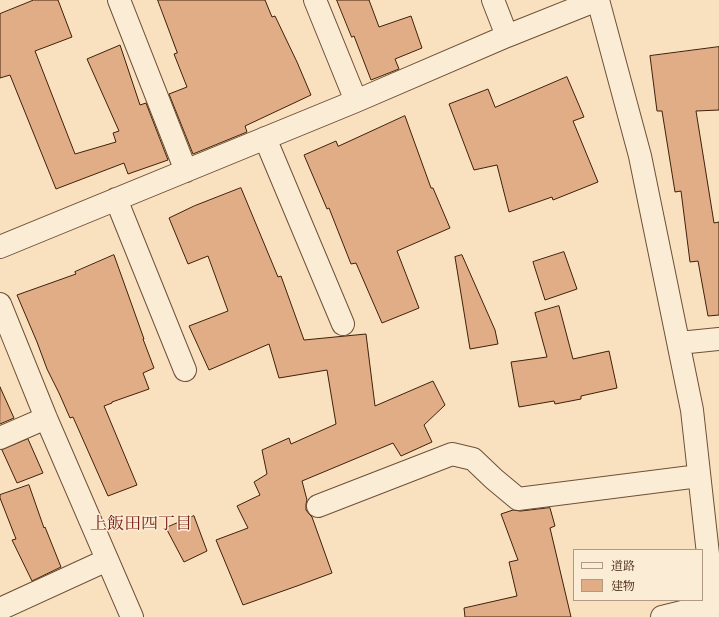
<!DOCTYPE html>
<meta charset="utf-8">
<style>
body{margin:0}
#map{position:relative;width:719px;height:617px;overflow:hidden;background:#f9e1c0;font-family:"EB Garamond","Noto Serif JP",serif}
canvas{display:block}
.legend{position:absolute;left:573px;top:549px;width:130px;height:52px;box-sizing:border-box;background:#fbecd6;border:1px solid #b09a84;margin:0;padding:5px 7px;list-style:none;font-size:12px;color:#402009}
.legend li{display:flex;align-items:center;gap:8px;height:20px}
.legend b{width:20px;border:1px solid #b09a84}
</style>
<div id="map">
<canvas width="719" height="617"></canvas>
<ul class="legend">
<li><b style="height:5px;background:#fbecd6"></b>道路</li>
<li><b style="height:11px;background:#e0ad86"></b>建物</li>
</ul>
</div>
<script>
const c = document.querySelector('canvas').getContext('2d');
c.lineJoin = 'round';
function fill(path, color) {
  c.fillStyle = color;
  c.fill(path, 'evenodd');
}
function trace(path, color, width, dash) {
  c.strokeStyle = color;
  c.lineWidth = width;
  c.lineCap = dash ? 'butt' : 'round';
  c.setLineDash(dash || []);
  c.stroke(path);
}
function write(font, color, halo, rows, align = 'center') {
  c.font = font + ' "EB Garamond","Noto Serif JP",serif';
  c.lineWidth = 3;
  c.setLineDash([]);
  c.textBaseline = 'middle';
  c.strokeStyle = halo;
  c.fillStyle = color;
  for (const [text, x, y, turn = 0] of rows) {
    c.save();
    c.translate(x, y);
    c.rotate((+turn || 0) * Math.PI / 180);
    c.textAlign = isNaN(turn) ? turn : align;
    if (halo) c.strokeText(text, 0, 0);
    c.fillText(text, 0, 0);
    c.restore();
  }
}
const building = new Path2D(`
 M 34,0 L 58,0 L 72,37 L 35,51 L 75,154 L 116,142 L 113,133 L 119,131 L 87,59 L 120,45 L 140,105 L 146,103 L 168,160 L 128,174 L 124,163 L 56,189 L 10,75 L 0,78 L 0,14 Z
 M 158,0 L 265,0 L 272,17 L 275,16 L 297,62 L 311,95 L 245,126 L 247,132 L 193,154 L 169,94 L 187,87 L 174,54 L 177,53 Z
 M 337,0 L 369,0 L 379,27 L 411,16 L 422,48 L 395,59 L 399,69 L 371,80 L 354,36 L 352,37 Z
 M 719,47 L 719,110 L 696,111 L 714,223 L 719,222 L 719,315 L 708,316 L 698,261 L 690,262 L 681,191 L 675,192 L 662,111 L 657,111 L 650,56 Z
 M 567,77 L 584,117 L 573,121 L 598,182 L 553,200 L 552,197 L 509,212 L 497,165 L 474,170 L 449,104 L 488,89 L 495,107 Z
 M 405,116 L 431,188 L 433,188 L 450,228 L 397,251 L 419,308 L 382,323 L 356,263 L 351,264 L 329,208 L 327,209 L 304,155 L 336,141 L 338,146 Z
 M 241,188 L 278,277 L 281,276 L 304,340 L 366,334 L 375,406 L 433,381 L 445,405 L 424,425 L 432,442 L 401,456 L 393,443 L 302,481 L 307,500 L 306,504 L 306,510 L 310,515 L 312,517 L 332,573 L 297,586 L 243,605 L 216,540 L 248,528 L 237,506 L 260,495 L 254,482 L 267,474 L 262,450 L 289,438 L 291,444 L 336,424 L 327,370 L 279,378 L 269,344 L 209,370 L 189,326 L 228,311 L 208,256 L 188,264 L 169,218 L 194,206 Z
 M 564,252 L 577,289 L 545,300 L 533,262 Z
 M 114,255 L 144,339 L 143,339 L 154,368 L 143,373 L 149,389 L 112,402 L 112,403 L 104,406 L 137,485 L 108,496 L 73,417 L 70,418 L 59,393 L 47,369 L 37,342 L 17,295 L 76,274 L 75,272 Z
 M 462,255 L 495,330 L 498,344 L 470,349 L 455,257 Z
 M 559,306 L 573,359 L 609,351 L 617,388 L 581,396 L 581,399 L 555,404 L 554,401 L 519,407 L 511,362 L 547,357 L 535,313 Z
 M 0,387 L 14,418 L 0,424 Z
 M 28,439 L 43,473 L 17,483 L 2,450 Z
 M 29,485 L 44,528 L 45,527 L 61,567 L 32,581 L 12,540 L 16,539 L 0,498 L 0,495 Z
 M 550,508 L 555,526 L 550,528 L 571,617 L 465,617 L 464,608 L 517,596 L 509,562 L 518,560 L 501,514 L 513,510 L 520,511 Z
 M 194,516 L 207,551 L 184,562 L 166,528 Z`);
const minor = new Path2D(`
 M 119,0 L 186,171
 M 315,0 L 356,101
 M 493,0 L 507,36
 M 598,0 L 640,156 L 692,410 L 715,617
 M 265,138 L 343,324
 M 116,199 L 185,370
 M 0,247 L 356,101 L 507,36 L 597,0
 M 0,304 L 46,418 L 132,617
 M 679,343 L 719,339
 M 0,438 L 46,418
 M 318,506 L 452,454 L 473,459 L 494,479 L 518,499 L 699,476
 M 0,609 L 107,560
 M 662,617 L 719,603`);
const neighbourhoodNames = [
 ["上飯田四丁目",141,524]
];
fill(building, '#e0ad86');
trace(building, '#402009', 1);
trace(minor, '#6e5037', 24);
trace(minor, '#fbecd6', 22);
write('17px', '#7a1f14', '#fbecd6', neighbourhoodNames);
</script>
